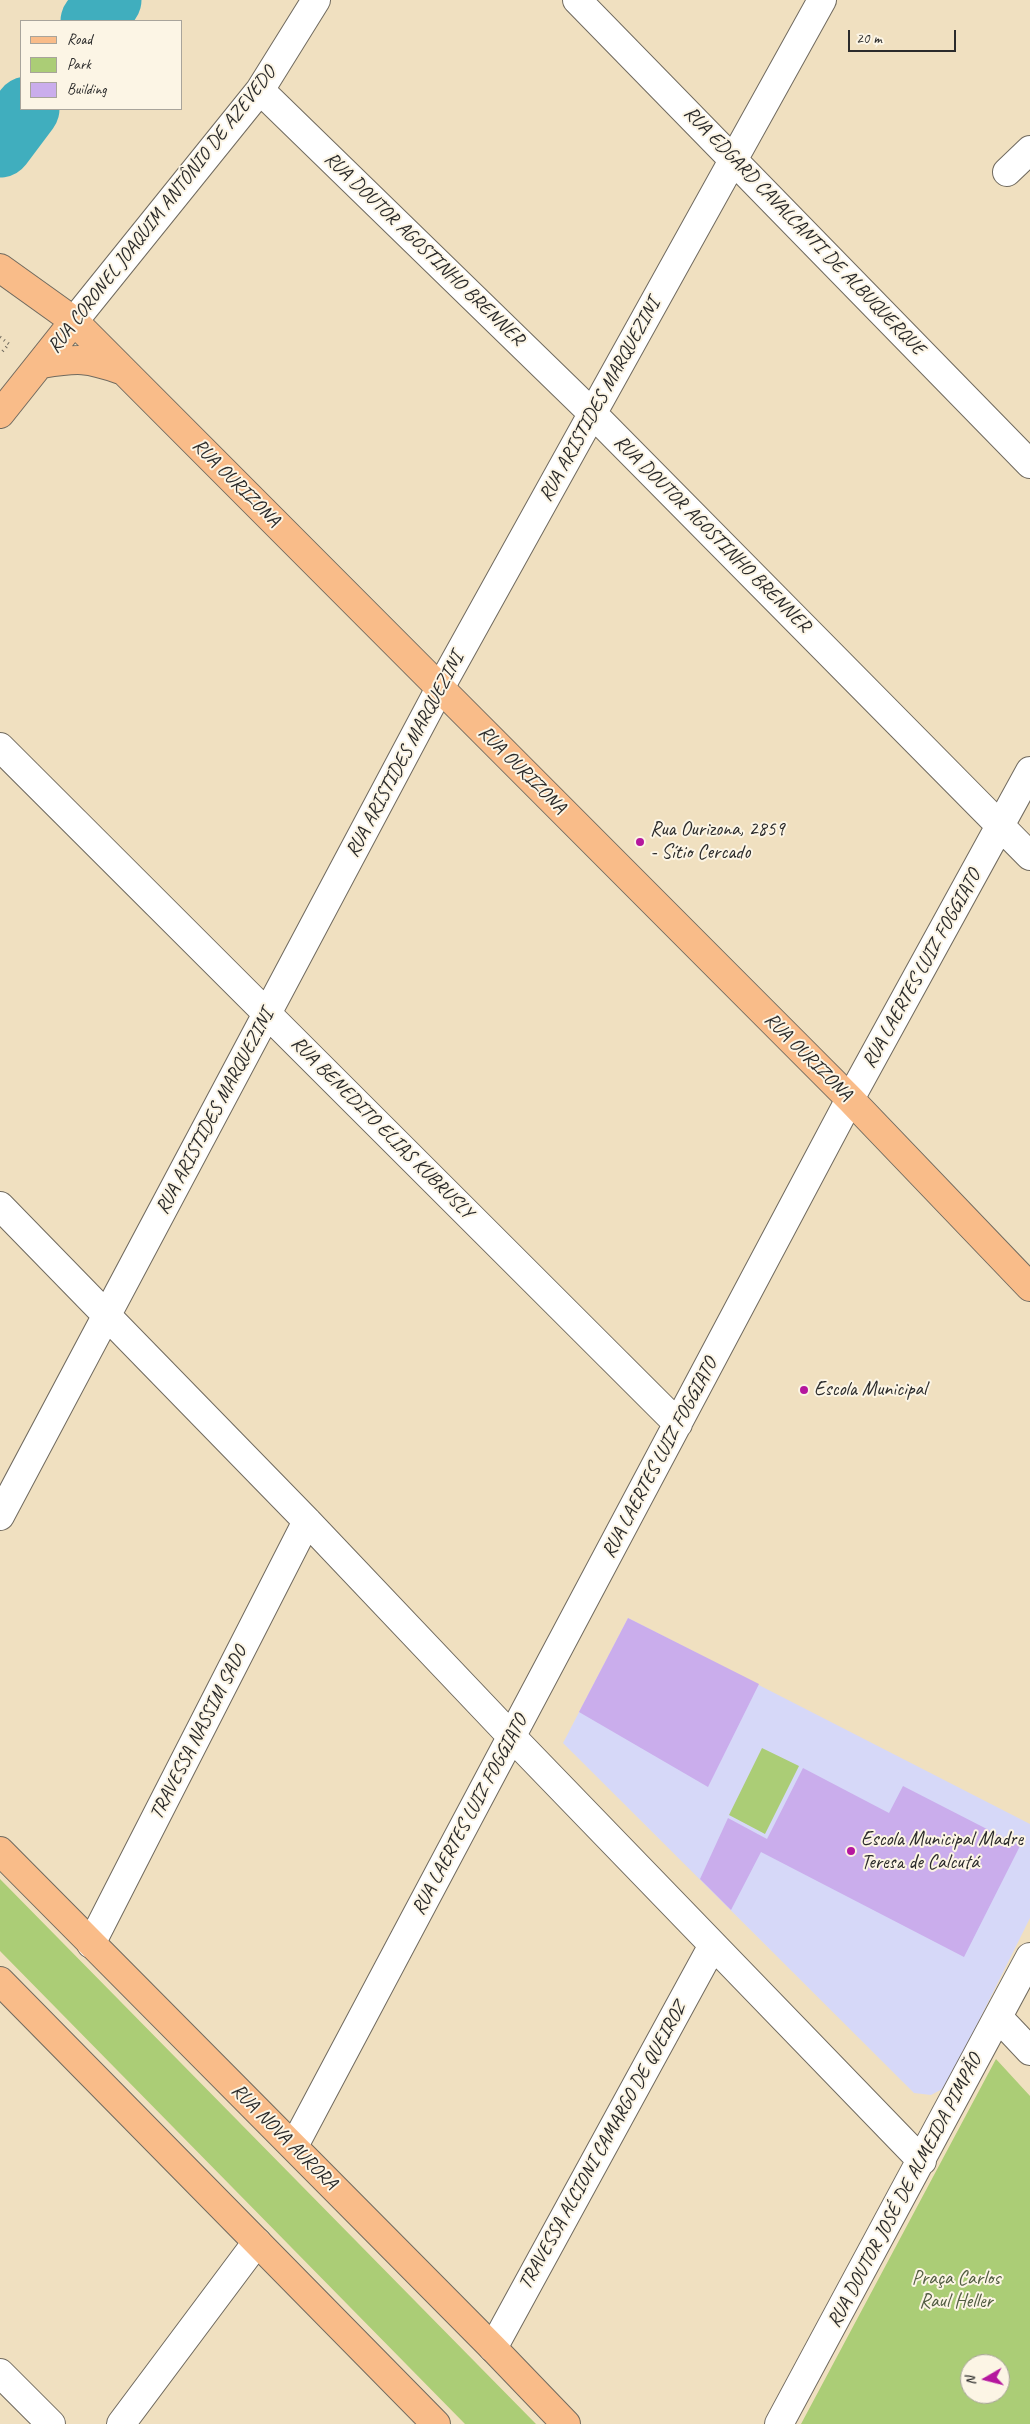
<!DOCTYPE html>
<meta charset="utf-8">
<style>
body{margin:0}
#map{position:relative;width:1030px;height:2424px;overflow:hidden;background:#f0e0c0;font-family:Caveat,sans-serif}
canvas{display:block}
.legend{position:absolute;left:20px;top:20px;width:162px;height:90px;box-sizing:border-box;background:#fcf5e5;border:1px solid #a8a49b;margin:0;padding:6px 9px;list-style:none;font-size:15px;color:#2b2b2b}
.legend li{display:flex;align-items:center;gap:10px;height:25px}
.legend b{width:25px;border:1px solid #a8a49b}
.north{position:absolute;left:960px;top:2354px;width:50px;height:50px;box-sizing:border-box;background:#fcf5e5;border:1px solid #a8a49b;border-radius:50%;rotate:262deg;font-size:14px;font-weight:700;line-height:20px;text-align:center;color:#2b2b2b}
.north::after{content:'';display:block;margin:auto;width:18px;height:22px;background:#b5179e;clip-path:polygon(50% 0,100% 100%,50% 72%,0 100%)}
.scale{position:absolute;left:848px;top:30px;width:108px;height:22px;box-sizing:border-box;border:2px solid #2b2b2b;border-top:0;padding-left:6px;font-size:15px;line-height:18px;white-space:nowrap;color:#2b2b2b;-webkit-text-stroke:4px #fcf5e5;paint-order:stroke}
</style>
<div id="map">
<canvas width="1030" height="2424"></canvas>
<ul class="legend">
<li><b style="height:6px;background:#f9bc89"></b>Road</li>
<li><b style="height:14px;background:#abcd76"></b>Park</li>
<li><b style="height:14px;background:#caadec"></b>Building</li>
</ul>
<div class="north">N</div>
<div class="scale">20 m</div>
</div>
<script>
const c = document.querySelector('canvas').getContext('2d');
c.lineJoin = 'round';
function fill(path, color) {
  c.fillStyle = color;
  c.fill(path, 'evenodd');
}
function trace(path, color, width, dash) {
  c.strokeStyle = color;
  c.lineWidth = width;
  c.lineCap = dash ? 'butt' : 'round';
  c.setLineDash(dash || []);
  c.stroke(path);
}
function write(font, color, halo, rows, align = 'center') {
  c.font = font + ' Caveat,sans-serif';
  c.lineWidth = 4;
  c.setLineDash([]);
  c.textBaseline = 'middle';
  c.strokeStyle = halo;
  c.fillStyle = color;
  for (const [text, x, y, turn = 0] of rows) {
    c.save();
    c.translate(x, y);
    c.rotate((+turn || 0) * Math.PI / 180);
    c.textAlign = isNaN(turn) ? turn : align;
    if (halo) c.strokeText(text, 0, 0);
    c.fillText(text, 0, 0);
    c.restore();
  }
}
const built = new Path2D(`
 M 628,1618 L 1030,1824 L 1030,1918 L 946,2087 L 931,2095 L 914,2093 L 563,1743 Z`);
const green = new Path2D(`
 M 762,1748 L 799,1766 L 765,1834 L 729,1815 Z
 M 0,1879 L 536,2424 L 465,2424 L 0,1951 Z
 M 996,2059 L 1030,2096 L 1030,2424 L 801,2424 ZM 970,2364 L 1000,2364 L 1000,2394 L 970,2394 Z`);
const river = new Path2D(`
 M 93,21 L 109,0
 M 0,145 L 27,109`);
const building = new Path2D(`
 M 628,1618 L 759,1684 L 708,1787 L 579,1712 Z
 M 803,1768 L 889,1813 L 903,1786 L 1020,1846 L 964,1957 L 761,1852 L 731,1910 L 700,1879 L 728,1818 L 767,1839 Z`);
const path = new Path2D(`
 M 0,337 L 9,344 L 0,354`);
const minor = new Path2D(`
 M 577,0 L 1030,464
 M 260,90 L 593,414 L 1030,856
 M 1007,172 L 1030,150
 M 74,321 L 260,90 L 316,0
 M 0,747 L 678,1424
 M 0,1206 L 307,1521 L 512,1737 L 922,2161
 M 0,1516 L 440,688 L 822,0
 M 91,1944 L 307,1521
 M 998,2017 L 1030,2051
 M 294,2146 L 850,1099 L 1030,771
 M 493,2348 L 713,1945
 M 0,2373 L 51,2424
 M 121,2424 L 257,2242
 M 779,2424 L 1030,1957`);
const major = new Path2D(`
 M 0,268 L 74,321 L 850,1099 L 1030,1287
 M 42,364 C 78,358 87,358 121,370
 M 0,414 L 74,321
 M 0,1851 L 493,2348 L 566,2424
 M 0,1981 L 436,2424`);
const markers = [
 [640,842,5,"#b5179e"],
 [804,1390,5,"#b5179e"],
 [851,1851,5,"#b5179e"]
];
const streetNames = [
 ["RUA CORONEL JOAQUIM ANTÔNIO DE AZEVEDO",162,210,-52],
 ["RUA EDGARD CAVALCANTI DE ALBUQUERQUE",804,231,46],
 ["RUA DOUTOR AGOSTINHO BRENNER",424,249,44],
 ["RUA ARISTIDES MARQUEZINI",600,400,-61],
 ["RUA OURIZONA",236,483,45],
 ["RUA DOUTOR AGOSTINHO BRENNER",712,534,45],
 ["RUA ARISTIDES MARQUEZINI",405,755,-62],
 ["RUA OURIZONA",522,770,45],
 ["RUA LAERTES LUIZ FOGGIATO",922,969,-61],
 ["RUA OURIZONA",808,1057,45],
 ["RUA ARISTIDES MARQUEZINI",215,1112,-62],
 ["RUA BENEDITO ELIAS KUBRUSLY",382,1128,45],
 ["RUA LAERTES LUIZ FOGGIATO",660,1458,-62],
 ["TRAVESSA NASSIM SADO",199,1733,-63],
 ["RUA LAERTES LUIZ FOGGIATO",470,1815,-62],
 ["RUA NOVA AURORA",284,2137,45],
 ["TRAVESSA ALCIONI CAMARGO DE QUEIROZ",603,2146,-61],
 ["RUA DOUTOR JOSÉ DE ALMEIDA PIMPÃO",905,2191,-62]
];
const poiNames = [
 ["Rua Ourizona, 2859",650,830],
 ["- Sítio Cercado",650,853],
 ["Escola Municipal",814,1390],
 ["Escola Municipal Madre",861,1840],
 ["Teresa de Calcutá",861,1863]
];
const parkNames = [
 ["Praça Carlos",956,2279],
 ["Raul Heller",956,2302]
];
fill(built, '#d6d8f8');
fill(green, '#abcd76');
trace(river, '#40aebe', 65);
fill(building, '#caadec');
trace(minor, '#706a5f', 30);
trace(major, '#706a5f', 30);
trace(path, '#706a5f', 3, [1, 4]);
trace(minor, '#fff', 28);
trace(major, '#f9bc89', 28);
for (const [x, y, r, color] of markers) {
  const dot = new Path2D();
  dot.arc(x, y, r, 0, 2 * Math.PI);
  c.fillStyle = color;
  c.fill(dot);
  trace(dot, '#fcf5e5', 2);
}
write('20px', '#2b2b2b', '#fcf5e5', streetNames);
write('20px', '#2b2b2b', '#fcf5e5', poiNames, 'left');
write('20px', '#515c42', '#fcf5e5', parkNames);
</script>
